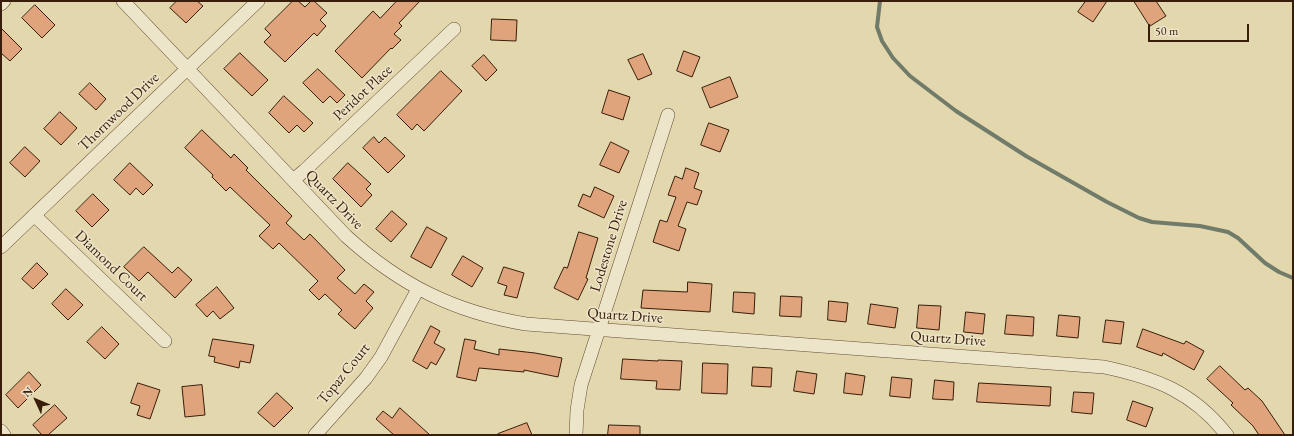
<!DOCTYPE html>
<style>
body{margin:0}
#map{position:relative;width:1294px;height:436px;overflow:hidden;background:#e3d7ad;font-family:"EB Garamond",serif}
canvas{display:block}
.frame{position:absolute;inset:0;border:2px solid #381d0b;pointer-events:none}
.north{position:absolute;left:16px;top:380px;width:40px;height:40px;-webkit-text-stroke:3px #ede5ca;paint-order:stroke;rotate:314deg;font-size:11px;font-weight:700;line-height:16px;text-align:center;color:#381d0b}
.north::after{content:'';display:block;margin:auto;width:14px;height:18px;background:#381d0b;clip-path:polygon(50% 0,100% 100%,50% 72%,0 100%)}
.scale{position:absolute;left:1148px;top:24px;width:101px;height:18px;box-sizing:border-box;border:2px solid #381d0b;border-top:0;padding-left:5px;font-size:12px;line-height:14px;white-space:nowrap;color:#381d0b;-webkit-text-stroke:3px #ede5ca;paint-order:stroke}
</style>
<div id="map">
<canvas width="1294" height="436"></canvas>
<div class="frame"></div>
<div class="north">N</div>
<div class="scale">50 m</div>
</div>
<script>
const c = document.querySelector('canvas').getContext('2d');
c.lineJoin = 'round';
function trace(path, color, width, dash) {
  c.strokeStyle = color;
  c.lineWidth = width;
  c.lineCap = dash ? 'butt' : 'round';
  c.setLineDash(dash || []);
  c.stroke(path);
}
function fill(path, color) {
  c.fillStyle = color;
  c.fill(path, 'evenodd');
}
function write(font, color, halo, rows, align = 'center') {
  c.font = font + ' "EB Garamond",serif';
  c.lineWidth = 3;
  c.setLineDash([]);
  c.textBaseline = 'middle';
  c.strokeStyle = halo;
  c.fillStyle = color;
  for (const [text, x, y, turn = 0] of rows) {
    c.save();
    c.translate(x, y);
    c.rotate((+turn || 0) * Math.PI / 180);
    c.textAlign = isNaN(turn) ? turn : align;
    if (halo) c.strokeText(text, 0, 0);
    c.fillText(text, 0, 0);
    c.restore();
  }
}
const stream = new Path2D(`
 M 880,1 L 877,27 L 882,41 L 893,58 L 910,76 L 956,111 L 1026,156 L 1107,202 L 1139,218 L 1152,222 L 1200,226 L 1228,232 L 1238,238 L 1265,263 L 1279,272 L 1293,278`);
const building = new Path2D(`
 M 177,1 L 197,1 L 203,6 L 186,23 L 170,8 Z
 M 293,1 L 298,1 L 305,7 L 311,1 L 314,1 L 327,13 L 320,20 L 326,26 L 317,36 L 314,33 L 285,62 L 264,42 L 271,35 L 265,29 Z
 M 397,1 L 420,1 L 399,23 L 402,26 L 394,34 L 401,40 L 392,49 L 391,48 L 362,78 L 335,51 L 373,11 L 380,18 Z
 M 1086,1 L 1107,1 L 1093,22 L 1078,12 Z
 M 1134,1 L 1156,1 L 1166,16 L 1150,26 Z
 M 35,5 L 55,25 L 42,38 L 22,18 Z
 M 492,19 L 517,20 L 516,41 L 491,40 Z
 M 1,28 L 22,49 L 10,61 L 1,53 Z
 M 684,51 L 700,57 L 692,77 L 677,71 Z
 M 240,53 L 268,80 L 252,96 L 224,69 Z
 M 643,54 L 652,74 L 638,80 L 628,60 Z
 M 484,55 L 497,70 L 486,81 L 472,66 Z
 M 318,69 L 345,95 L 337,103 L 330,96 L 323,103 L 303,83 Z
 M 441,71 L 462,91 L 424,131 L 417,124 L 412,130 L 397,115 Z
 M 730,77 L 738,97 L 710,108 L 702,88 Z
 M 90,83 L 106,99 L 96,110 L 79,94 Z
 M 609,90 L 630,97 L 623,120 L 602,113 Z
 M 284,96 L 313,123 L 304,132 L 297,125 L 289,133 L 269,113 Z
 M 60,112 L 77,128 L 61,145 L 44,129 Z
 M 709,123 L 729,130 L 720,152 L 701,145 Z
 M 202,130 L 231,158 L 234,154 L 248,168 L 246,170 L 292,216 L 286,223 L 304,240 L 310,234 L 345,270 L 337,278 L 355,294 L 364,284 L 374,292 L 366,301 L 373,308 L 355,329 L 338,314 L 342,310 L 325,294 L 319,300 L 309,290 L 318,281 L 279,243 L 273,249 L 259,236 L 270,225 L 230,187 L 226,191 L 212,177 L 213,175 L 185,148 Z
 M 374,137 L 379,143 L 385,137 L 405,156 L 388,173 L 363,148 Z
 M 611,142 L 629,151 L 619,173 L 600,165 Z
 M 25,147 L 40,161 L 25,177 L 10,163 Z
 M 130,163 L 153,185 L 143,195 L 136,188 L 130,195 L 114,180 Z
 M 348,163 L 371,184 L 366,189 L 372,195 L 361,207 L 333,179 Z
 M 686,168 L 699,173 L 694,188 L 702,191 L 697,205 L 687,202 L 678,226 L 686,229 L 679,251 L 653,242 L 660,220 L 667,222 L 676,197 L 668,195 L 675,176 L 682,179 Z
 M 595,187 L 614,196 L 604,218 L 578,206 L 583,194 L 590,197 Z
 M 93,194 L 109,210 L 92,227 L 76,211 Z
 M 392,211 L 407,224 L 391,242 L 376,229 Z
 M 427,227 L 447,238 L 431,268 L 411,257 Z
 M 579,232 L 598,238 L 586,278 L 588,279 L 578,300 L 554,288 L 564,267 L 567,268 Z
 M 144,247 L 172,273 L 178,267 L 192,280 L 175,298 L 148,272 L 139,281 L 124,267 Z
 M 463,256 L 483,268 L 472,287 L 452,275 Z
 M 37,263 L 48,274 L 33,289 L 22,279 Z
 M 504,267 L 524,273 L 517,298 L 504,295 L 507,286 L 498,283 Z
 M 688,282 L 712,284 L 710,312 L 641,308 L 643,290 L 687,292 Z
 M 217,287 L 234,308 L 220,319 L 213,311 L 207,317 L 196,305 Z
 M 66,289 L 83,305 L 68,320 L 52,304 Z
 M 734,292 L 755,293 L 754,314 L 733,312 Z
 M 781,296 L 802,297 L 801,317 L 780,316 Z
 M 829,301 L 848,303 L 846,322 L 828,320 Z
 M 871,304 L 898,308 L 895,328 L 868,324 Z
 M 919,305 L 941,306 L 939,330 L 917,328 Z
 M 966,312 L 985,314 L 983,334 L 964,332 Z
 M 1007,315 L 1034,317 L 1033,336 L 1005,334 Z
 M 1059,315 L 1080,317 L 1078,338 L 1057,336 Z
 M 1106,320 L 1124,322 L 1121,344 L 1103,342 Z
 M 431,326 L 440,331 L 434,343 L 445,349 L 436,365 L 431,362 L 427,369 L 413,361 Z
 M 102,327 L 119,344 L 105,359 L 87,342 Z
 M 1143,329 L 1184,344 L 1186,341 L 1204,351 L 1194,370 L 1163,353 L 1162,356 L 1137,347 Z
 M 213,339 L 254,345 L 250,363 L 240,361 L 239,368 L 214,362 L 215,357 L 209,356 Z
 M 465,339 L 476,341 L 474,349 L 499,355 L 499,349 L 535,353 L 562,358 L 558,377 L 524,370 L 524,372 L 479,368 L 476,381 L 457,377 Z
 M 623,359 L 658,361 L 658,360 L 682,361 L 680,390 L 656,389 L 657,381 L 621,379 Z
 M 703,363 L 728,364 L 727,394 L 702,393 Z
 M 1220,366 L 1245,390 L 1248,388 L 1262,401 L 1285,435 L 1259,435 L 1253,426 L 1231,405 L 1233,403 L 1207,379 Z
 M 753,367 L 772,368 L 771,387 L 752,386 Z
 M 797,371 L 817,374 L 814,394 L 794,391 Z
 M 29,372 L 41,385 L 18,408 L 6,395 Z
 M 846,373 L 865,376 L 862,395 L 844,393 Z
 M 892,377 L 912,379 L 910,398 L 890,396 Z
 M 935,380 L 954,382 L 953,400 L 933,399 Z
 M 138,383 L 160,390 L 150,419 L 137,415 L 140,406 L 131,403 Z
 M 979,383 L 1051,387 L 1050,406 L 977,402 Z
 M 202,385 L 205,415 L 185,417 L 182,387 Z
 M 1074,392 L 1094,393 L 1092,414 L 1072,412 Z
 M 277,393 L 293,408 L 274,427 L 258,413 Z
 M 1133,401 L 1153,408 L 1146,427 L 1127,420 Z
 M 55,405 L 67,418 L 48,435 L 42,435 L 33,425 Z
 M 400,408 L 430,435 L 394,435 L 376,419 L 383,411 L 392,418 Z
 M 527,423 L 532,435 L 498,435 L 498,434 Z
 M 609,425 L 640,426 L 640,435 L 608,435 Z`);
const street = new Path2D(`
 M 123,1 L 346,236 C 400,285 454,312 526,324 L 1104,367 C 1156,378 1193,392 1227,435
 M 1,4 L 4,1
 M 293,180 L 304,171 L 454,29
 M 34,215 L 165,341
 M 1,247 L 258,1
 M 1,431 L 4,435
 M 315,435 L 366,378 L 381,357 L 418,289
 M 576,435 L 577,410 L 581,385 L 668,115`);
const streetNames = [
 ["Peridot Place",363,93,-43],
 ["Thornwood Drive",119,112,-44],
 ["Quartz Drive",334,200,46],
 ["Lodestone Drive",609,246,-73],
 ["Diamond Court",111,266,44],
 ["Quartz Drive",625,316,4],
 ["Quartz Drive",948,339,4],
 ["Topaz Court",344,374,-51]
];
trace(stream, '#707b69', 4);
fill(building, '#dfa47b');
trace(building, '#381d0b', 1);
trace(street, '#634c34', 14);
trace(street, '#ede5ca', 13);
write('15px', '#381d0b', '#ede5ca', streetNames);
</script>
